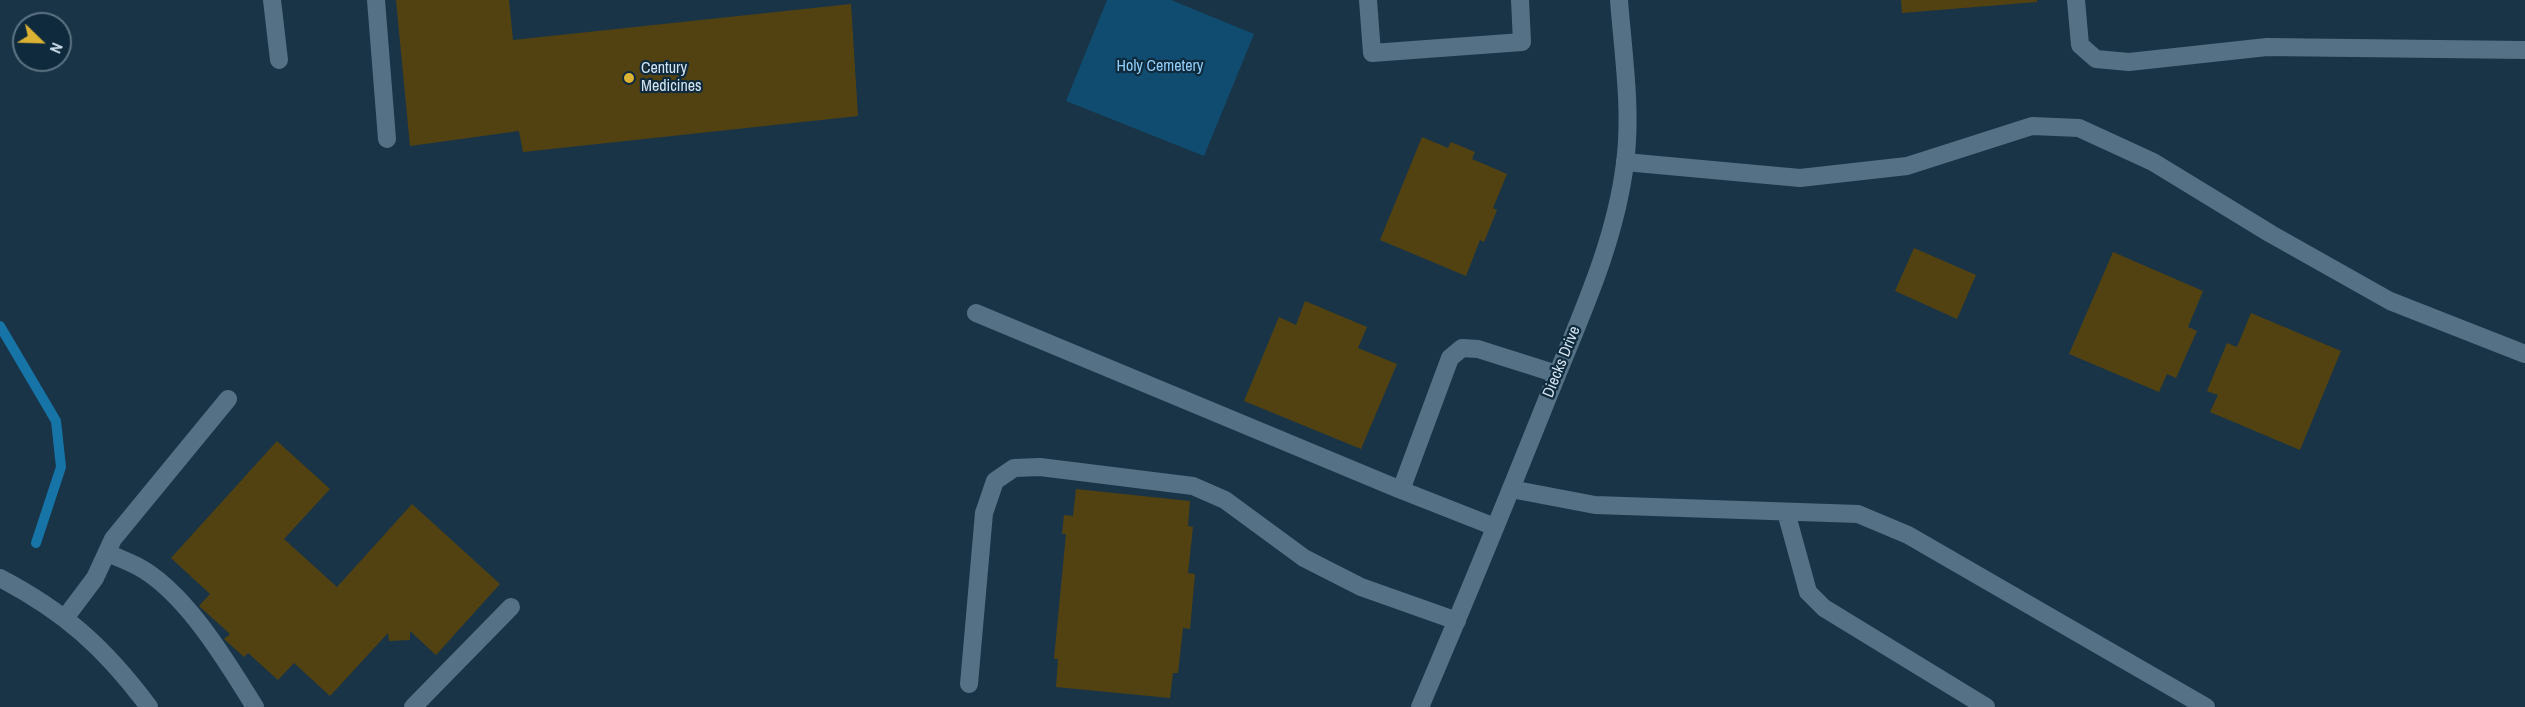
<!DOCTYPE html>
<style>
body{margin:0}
#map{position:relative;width:2525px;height:707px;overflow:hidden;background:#193447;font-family:"Archivo Narrow",sans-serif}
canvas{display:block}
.north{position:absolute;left:12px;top:12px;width:60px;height:60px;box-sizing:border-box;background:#0e2a3c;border:2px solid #5d7484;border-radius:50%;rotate:113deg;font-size:16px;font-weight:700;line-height:24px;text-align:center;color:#d3e3ef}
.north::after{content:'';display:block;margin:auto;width:21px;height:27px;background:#dbb233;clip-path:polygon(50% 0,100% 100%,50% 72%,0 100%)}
</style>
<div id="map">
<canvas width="2525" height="707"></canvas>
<div class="north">N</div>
</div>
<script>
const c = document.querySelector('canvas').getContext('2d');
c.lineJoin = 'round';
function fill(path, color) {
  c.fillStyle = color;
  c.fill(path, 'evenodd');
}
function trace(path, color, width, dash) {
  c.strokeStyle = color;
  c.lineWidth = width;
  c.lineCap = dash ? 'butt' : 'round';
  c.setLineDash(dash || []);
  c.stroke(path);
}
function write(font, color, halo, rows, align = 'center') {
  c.font = font + ' "Archivo Narrow",sans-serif';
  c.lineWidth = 4.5;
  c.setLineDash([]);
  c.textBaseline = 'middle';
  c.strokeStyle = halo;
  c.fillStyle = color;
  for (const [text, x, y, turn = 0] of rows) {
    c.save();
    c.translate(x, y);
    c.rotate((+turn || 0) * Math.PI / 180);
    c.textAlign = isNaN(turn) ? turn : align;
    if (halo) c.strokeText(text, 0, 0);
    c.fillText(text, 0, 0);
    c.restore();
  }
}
const green = new Path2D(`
 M 1107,0 L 1171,0 L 1254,34 L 1204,156 L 1066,101 Z`);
const stream = new Path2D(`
 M 0,326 L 56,421 L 61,467 L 36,543`);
const building = new Path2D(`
 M 396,0 L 509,0 L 513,40 L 851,4 L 858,116 L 523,152 L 519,131 L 410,146 Z
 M 1901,0 L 2037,0 L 2037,2 L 1902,13 Z
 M 1422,137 L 1448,148 L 1451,142 L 1475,152 L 1472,159 L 1507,174 L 1493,208 L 1497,210 L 1484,242 L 1480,240 L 1466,276 L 1380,240 Z
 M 1914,248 L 1976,275 L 1957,319 L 1895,291 Z
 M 2113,252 L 2203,291 L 2188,327 L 2197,331 L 2176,378 L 2167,374 L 2159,392 L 2069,354 Z
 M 1305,301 L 1367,327 L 1358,348 L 1397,364 L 1361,449 L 1244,401 L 1279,317 L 1296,325 Z
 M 2251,313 L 2341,351 L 2300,450 L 2210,412 L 2218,395 L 2207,391 L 2227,343 L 2237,347 Z
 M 277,441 L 330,489 L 284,539 L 337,587 L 412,504 L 500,584 L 436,655 L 410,631 L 410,640 L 389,641 L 388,633 L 330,696 L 294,663 L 278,680 L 248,653 L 244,657 L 224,639 L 230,634 L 199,606 L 210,594 L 171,558 Z
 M 1076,489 L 1190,501 L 1188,526 L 1193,527 L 1188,573 L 1195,574 L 1190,629 L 1183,628 L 1178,673 L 1173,673 L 1170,698 L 1056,687 L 1058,659 L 1054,659 L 1066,534 L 1062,534 L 1064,515 L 1073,516 Z`);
const lane = new Path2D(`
 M 272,0 L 279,60
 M 376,0 L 387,139
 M 1368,0 L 1372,53 L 1522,42 L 1520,0
 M 2076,0 L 2080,45 L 2096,59 L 2129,62 L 2267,47 L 2525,50
 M 1625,162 L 1800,178 L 1907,166 L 2032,126 L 2079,128 L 2153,162 L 2271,234 L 2390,301 L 2525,354
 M 976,313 L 1401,490
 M 1511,489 L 1595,505 L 1858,514 L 1908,535 L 2206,707
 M 1786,512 L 1808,592 L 1824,608 L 1986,707
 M 1495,527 L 1401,490 L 1450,358 L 1462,348 L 1478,349 L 1557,374
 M 107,553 C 117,557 127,561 137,566 C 185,591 227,662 255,707
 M 65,618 L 95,578 L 113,539 L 228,399
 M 969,684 L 984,513 L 995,481 L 1014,468 L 1040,467 L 1193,486 L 1225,500 L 1304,558 L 1361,587 L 1457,621
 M 413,707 L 511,607`);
const street = new Path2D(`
 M 0,578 C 65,612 105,648 149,707
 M 1420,707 C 1465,602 1508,497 1550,392 C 1580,317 1615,244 1625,163 C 1632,110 1623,53 1619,0`);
const markers = [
 [629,78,6,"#dbb233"]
];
const parkNames = [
 ["Holy Cemetery",1160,67]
];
const poiNames = [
 ["Century",641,69],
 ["Medicines",641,87]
];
const streetNames = [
 ["Diecks Drive",1562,362,-68]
];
fill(green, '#0f4c6f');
trace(stream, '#1674a7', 10);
fill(building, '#534211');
trace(lane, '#547186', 18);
trace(street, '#547186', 18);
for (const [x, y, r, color] of markers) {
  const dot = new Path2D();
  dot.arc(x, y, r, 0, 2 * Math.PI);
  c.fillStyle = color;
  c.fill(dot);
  trace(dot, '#0e2a3c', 2);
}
write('16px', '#91cdf8', '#0e2a3c', parkNames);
write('16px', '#d3e3ef', '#0e2a3c', poiNames, 'left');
write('16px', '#d3e3ef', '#0e2a3c', streetNames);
</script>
